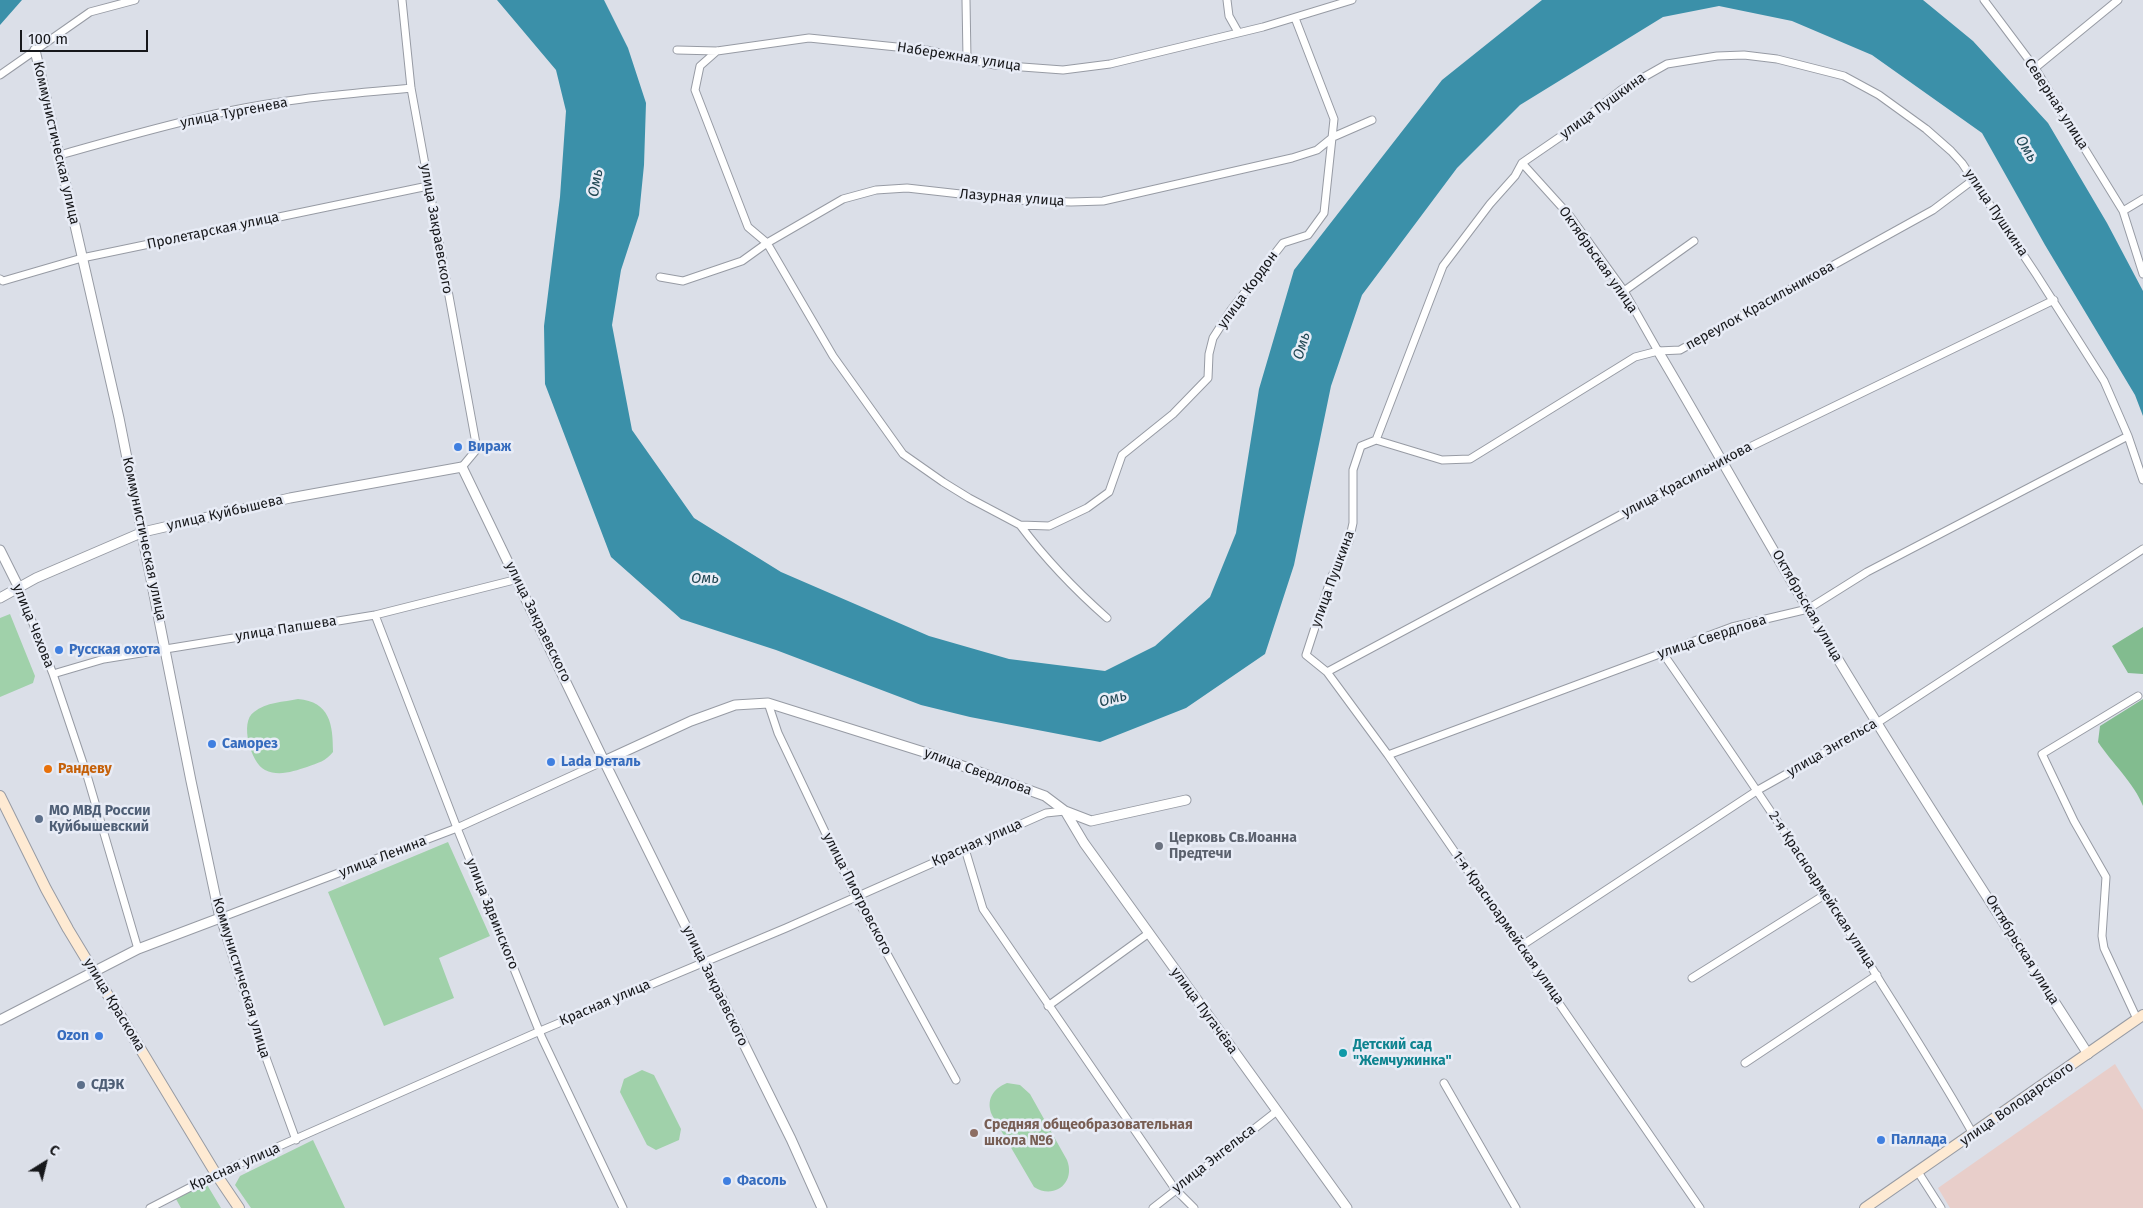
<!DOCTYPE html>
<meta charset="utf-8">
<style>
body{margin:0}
#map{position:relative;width:2143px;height:1208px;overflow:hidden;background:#dbdfe8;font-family:"Fira Sans",sans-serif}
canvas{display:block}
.north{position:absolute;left:20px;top:1138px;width:50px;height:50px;-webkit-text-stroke:4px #e8ecf6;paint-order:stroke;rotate:36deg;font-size:14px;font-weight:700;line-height:20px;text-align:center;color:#17181b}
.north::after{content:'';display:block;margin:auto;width:18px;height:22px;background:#17181b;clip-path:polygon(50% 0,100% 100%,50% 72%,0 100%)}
.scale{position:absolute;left:20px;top:30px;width:128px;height:22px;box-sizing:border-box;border:2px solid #17181b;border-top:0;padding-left:6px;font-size:15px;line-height:18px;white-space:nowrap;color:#17181b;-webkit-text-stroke:4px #e8ecf6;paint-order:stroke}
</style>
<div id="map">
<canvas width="2143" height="1208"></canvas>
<div class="north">С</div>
<div class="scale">100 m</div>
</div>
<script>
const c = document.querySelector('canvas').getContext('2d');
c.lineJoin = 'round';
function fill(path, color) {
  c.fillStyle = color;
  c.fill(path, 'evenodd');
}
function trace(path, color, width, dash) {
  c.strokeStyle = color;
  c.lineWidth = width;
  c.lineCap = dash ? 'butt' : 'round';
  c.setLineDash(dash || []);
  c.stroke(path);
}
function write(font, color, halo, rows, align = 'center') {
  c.font = font + ' "Fira Sans",sans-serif';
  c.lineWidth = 5;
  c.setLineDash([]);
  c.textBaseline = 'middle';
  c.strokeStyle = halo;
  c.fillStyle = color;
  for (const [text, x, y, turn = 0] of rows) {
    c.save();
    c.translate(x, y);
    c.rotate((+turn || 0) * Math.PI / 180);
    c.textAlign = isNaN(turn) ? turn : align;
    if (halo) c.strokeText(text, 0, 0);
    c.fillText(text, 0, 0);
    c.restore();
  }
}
const industrial = new Path2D(`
 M 2115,1064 L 2143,1110 L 2143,1208 L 1950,1208 L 1938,1188 Z`);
const green = new Path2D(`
 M 10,614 L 35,676 L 33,683 L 0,697 L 0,618 Z
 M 298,699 C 330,702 333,724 333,752 C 326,761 318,763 307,767 C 294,771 279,777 265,770 C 251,763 239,722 254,712 C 266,702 284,702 298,699 Z
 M 448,842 L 490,936 L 439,958 L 454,998 L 384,1026 L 328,892 Z
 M 642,1070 L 654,1075 L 681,1129 L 679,1140 L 656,1150 L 647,1145 L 620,1092 L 624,1079 Z
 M 1007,1083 L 1020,1085 L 1030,1094 L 1067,1160 C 1076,1183 1054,1200 1034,1187 L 992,1115 C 986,1101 992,1089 1007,1083 Z
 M 313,1140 L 345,1208 L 251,1208 L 235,1185 L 240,1176 Z
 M 206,1183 L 221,1208 L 181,1208 L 176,1199 Z`);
const forest = new Path2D(`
 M 2143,627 L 2143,674 L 2128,673 L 2112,646 Z
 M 2143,699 L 2143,806 C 2134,783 2112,763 2098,742 L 2100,726 Z`);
const water = new Path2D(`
 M 0,0 L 22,0 L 0,25 Z
 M 497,0 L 604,0 L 628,48 L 646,103 L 644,165 L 639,215 L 621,270 L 612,325 L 632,430 L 694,518 L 781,572 L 929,636 L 1009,659 L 1105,671 L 1155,646 L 1210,597 L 1236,533 L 1259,389 L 1294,270 L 1442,80 L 1542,0 L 1923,0 L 1973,41 L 2048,123 L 2107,223 L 2143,291 L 2143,416 L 2135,395 L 2045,245 L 1982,133 L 1872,55 L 1792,21 L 1719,6 L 1663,17 L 1520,105 L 1457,168 L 1362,295 L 1331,386 L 1294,565 L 1265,654 L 1186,708 L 1100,742 L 970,717 L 921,705 L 776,650 L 681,619 L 611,557 L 545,384 L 544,326 L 560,197 L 566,111 L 556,70 Z`);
const minor = new Path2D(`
 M 402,0 L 411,88 L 477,449 L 462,467
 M 966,0 L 967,58
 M 1227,0 L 1229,16 L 1238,32
 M 1984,0 L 2035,68 L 2123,211 L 2143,274
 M 677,50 L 717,51 L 809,38 L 926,50 L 995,65 L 1063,70 L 1110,64 L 1263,27 L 1352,0
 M 717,51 L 700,66 L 695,90 L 748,227 L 767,243 L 833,356 L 903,454 L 943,482 L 969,498 L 1020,525 L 1049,526 L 1087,508 L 1109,492 L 1122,455 L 1173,414 L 1208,378 L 1209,354 L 1213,338 L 1231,310 L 1283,243 L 1308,235 L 1324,213 L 1334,119 L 1295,18
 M 2035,68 L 2118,0
 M 0,75 L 90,12 L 135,0
 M 60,155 C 116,139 172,123 229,111 C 289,98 351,94 411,88
 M 1522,163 L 1569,215 L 1624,291 L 1658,351
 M 2123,211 L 2143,199
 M 660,277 L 683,281 L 742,261 L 767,243 L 843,199 L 876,190 L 907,188 L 1014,200 L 1071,202 L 1103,201 L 1292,158 L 1317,150 L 1333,137 L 1372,120
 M 0,279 L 3,281 L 82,258 L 428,186
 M 1624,291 L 1694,241
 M 1376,440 L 1442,460 L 1470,459 L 1635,357 L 1658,351 L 1680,350 L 1933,210 L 1973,180
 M 1020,525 C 1047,561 1073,588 1107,618
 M 18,586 L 53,674 L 86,772 L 138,949
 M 375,615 L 457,828 L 542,1038 L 623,1208
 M 1662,652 C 1738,762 1813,872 1883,986 C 1914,1035 1945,1084 1973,1134
 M 1327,672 L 1723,460 L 2054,300
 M 53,674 L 104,659 L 375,615 L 518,579
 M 768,703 L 778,733 L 856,897 L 956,1080
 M 1388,755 L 1732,627 L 1808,609 L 1867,572 L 2128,436
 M 965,849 L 983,909 L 1175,1189 L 1194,1208
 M 1521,946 L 1758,790 L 1877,723 L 2143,549
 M 1692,978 L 1826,894
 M 1048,1006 L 1149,933
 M 2137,1019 L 2104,948 L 2102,936 L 2106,877 L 2074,821 L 2042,754 L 2138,696
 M 1745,1063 L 1877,975
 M 1444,1083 L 1516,1208
 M 296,1140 L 257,1033 L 220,918 L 457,828 L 604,761
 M 1918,1172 L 1941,1208
 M 150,1208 L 216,1174 L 540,1031 L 786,928 L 1046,813 L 1065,811
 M 1153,1208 L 1277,1111
 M 1700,1208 L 1388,755 L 1327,672 L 1306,655 L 1331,578 L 1349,541 L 1353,523 L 1353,470 L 1361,446 L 1376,440 L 1443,266 L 1490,204 L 1515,176 L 1522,163 L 1573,128 L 1621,90 L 1667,64 L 1717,56 L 1744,55 L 1777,59 L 1844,76 L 1879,95 L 1926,129 L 1951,151 L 1962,163 L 2036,274 L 2104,381 L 2128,436 L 2143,480`);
const tertiary = new Path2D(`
 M 1658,351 C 1709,437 1757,524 1808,609 C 1897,760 1994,907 2088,1054
 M 0,550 L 18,586
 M 0,598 L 36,578 L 143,532 L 290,498 L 462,467 L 604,761 L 791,1139 L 822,1208
 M 604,761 L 691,721 L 735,705 L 768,703 L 927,753 L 1045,796 L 1065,811 L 1091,821 L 1186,800
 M 1065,811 L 1084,843 L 1347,1208
 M 0,1020 L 138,949 L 220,918 L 191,781 L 119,418 L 35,50`);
const secondary = new Path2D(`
 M 0,796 L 46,889 L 68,929 L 216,1174 L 239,1208
 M 1865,1208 L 2143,1015`);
const markers = [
 [458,447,5,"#3f7fe0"],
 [59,650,5,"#3f7fe0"],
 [212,744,5,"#3f7fe0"],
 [551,762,5,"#3f7fe0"],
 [48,769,5,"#e8710a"],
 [39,819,5,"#5c6f8a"],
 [1159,846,5,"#6b7280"],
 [99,1036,5,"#3f7fe0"],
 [1343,1053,5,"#0f9aa8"],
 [81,1085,5,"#5c6f8a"],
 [974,1133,5,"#8d6e63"],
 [1881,1140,5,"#3f7fe0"],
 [727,1181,5,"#3f7fe0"]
];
const streetNames = [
 ["Набережная улица",959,57,9],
 ["Северная улица",2056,104,57],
 ["улица Пушкина",1603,106,-36],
 ["улица Тургенева",234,113,-11],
 ["Коммунистическая улица",56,143,77],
 ["Лазурная улица",1012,198,4],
 ["улица Пушкина",1996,213,56],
 ["улица Закраевского",436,229,80],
 ["Пролетарская улица",213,231,-12],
 ["Октябрьская улица",1598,260,55],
 ["улица Кордон",1248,290,-54],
 ["переулок Красильникова",1760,306,-29],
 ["улица Красильникова",1687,480,-28],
 ["улица Куйбышева",225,513,-13],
 ["Коммунистическая улица",144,539,78],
 ["улица Пушкина",1333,579,-70],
 ["Октябрьская улица",1807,606,60],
 ["улица Закраевского",538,622,64],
 ["улица Чехова",33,626,68],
 ["улица Папшева",286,629,-9],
 ["улица Свердлова",1712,637,-18],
 ["улица Энгельса",1832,748,-30],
 ["улица Свердлова",978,772,20],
 ["Красная улица",977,843,-24],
 ["улица Ленина",383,857,-21],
 ["2-я Красноармейская улица",1822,890,57],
 ["улица Пиотровского",857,894,63],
 ["улица Здвинского",492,914,68],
 ["1-я Красноармейская улица",1508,928,55],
 ["Октябрьская улица",2022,950,58],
 ["Коммунистическая улица",241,978,73],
 ["улица Закраевского",715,986,64],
 ["Красная улица",605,1003,-23],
 ["улица Краскома",114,1005,59],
 ["улица Пугачёва",1204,1011,54],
 ["улица Володарского",2017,1104,-35],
 ["улица Энгельса",1214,1159,-38],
 ["Красная улица",235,1167,-24]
];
const shopNames = [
 ["Вираж",468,447],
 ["Русская охота",69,650],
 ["Саморез",222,744],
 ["Lada Dеталь",561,762],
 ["Ozon",89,1036,"right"],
 ["Паллада",1891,1140],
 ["Фасоль",737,1181]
];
const foodNames = [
 ["Рандеву",58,769]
];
const serviceNames = [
 ["МО МВД России",49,811],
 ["Куйбышевский",49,827],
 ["СДЭК",91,1085]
];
const worshipNames = [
 ["Церковь Св.Иоанна",1169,838],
 ["Предтечи",1169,854]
];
const cultureNames = [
 ["Детский сад",1353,1045],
 ["\"Жемчужинка\"",1353,1061]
];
const educationNames = [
 ["Средняя общеобразовательная",984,1125],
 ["школа №6",984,1141]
];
const waterNames = [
 ["Омь",2026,149,59],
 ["Омь",596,183,-80],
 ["Омь",1302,346,-73],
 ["Омь",705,579],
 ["Омь",1113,699,-15]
];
fill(industrial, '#e8ceca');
fill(green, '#a0d1aa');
fill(forest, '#82bc8f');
fill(water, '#3b90a9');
trace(minor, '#979ba4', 9);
trace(tertiary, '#979ba4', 11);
trace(secondary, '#979ba4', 12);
trace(minor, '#fff', 7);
trace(tertiary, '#fff', 9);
trace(secondary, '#feead3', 10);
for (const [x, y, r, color] of markers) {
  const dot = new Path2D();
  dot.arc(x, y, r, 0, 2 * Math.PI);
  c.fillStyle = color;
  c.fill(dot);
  trace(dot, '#e8ecf6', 2);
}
write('14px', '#17181b', '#e8ecf6', streetNames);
write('bold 14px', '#366cbe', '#e8ecf6', shopNames, 'left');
write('bold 14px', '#c56008', '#e8ecf6', foodNames, 'left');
write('bold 14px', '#4e5e75', '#e8ecf6', serviceNames, 'left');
write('bold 14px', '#5b616d', '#e8ecf6', worshipNames, 'left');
write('bold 14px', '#0d838f', '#e8ecf6', cultureNames, 'left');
write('bold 14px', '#785e54', '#e8ecf6', educationNames, 'left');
write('italic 15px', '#224854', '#e8ecf6', waterNames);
</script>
